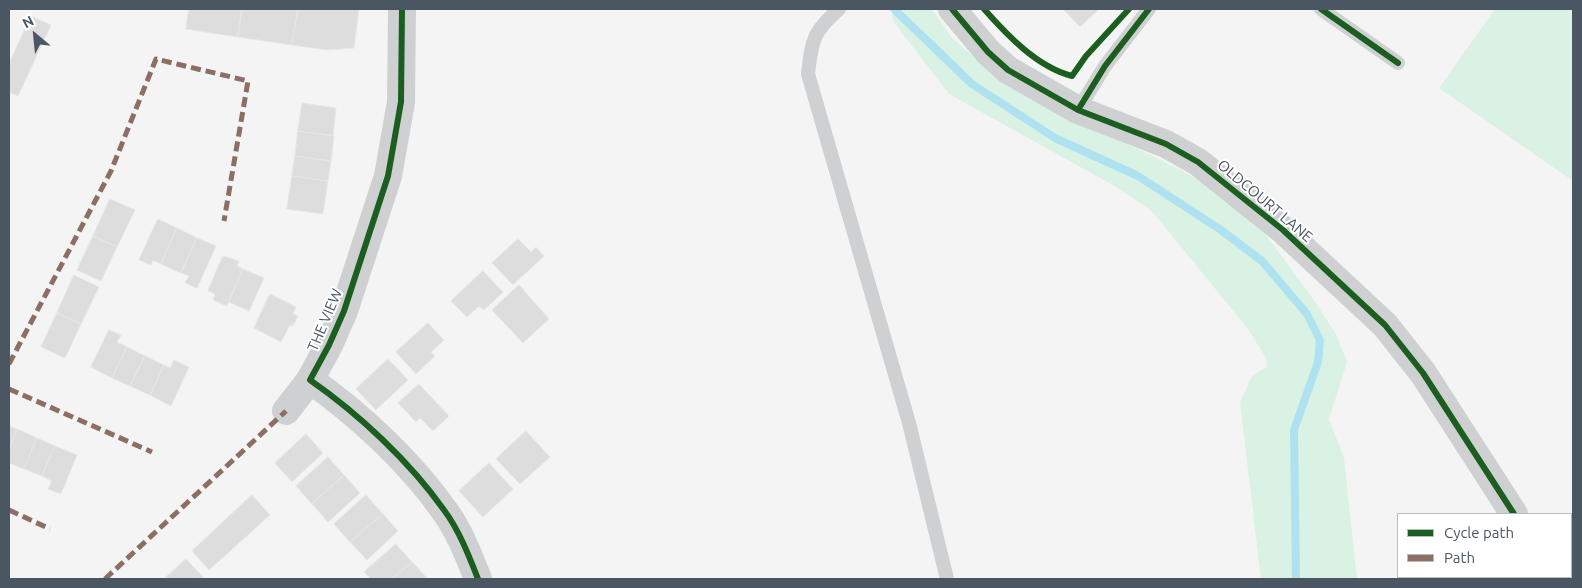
<!DOCTYPE html>
<style>
body{margin:0}
#map{position:relative;width:1582px;height:588px;overflow:hidden;background:#f4f4f4;font-family:Ubuntu,sans-serif}
canvas{display:block}
.frame{position:absolute;inset:0;border:10px solid #4a5661;pointer-events:none}
.legend{position:absolute;left:1397px;top:513px;width:175px;height:65px;box-sizing:border-box;background:#fff;border:1px solid #b7bbc0;margin:0;padding:6px 9px;list-style:none;font-size:15px;color:#4a5661}
.legend li{display:flex;align-items:center;gap:10px;height:25px}
.legend b{width:25px;border:1px solid #b7bbc0}
.north{position:absolute;left:10px;top:10px;width:50px;height:50px;-webkit-text-stroke:4px #fff;paint-order:stroke;rotate:332deg;font-size:14px;font-weight:700;line-height:20px;text-align:center;color:#4a5661}
.north::after{content:'';display:block;margin:auto;width:18px;height:22px;background:#4a5661;clip-path:polygon(50% 0,100% 100%,50% 72%,0 100%)}
</style>
<div id="map">
<canvas width="1582" height="588"></canvas>
<div class="frame"></div>
<ul class="legend">
<li><b style="height:6px;background:#1b5e20"></b>Cycle path</li>
<li><b style="height:6px;background:#8d6e63"></b>Path</li>
</ul>
<div class="north">N</div>
</div>
<script>
const c = document.querySelector('canvas').getContext('2d');
c.lineJoin = 'round';
function fill(path, color) {
  c.fillStyle = color;
  c.fill(path, 'evenodd');
}
function trace(path, color, width, dash) {
  c.strokeStyle = color;
  c.lineWidth = width;
  c.lineCap = dash ? 'butt' : 'round';
  c.setLineDash(dash || []);
  c.stroke(path);
}
function write(font, color, halo, rows, align = 'center') {
  c.font = font + ' Ubuntu,sans-serif';
  c.lineWidth = 4;
  c.setLineDash([]);
  c.textBaseline = 'middle';
  c.strokeStyle = halo;
  c.fillStyle = color;
  for (const [text, x, y, turn = 0] of rows) {
    c.save();
    c.translate(x, y);
    c.rotate((+turn || 0) * Math.PI / 180);
    c.textAlign = isNaN(turn) ? turn : align;
    if (halo) c.strokeText(text, 0, 0);
    c.fillText(text, 0, 0);
    c.restore();
  }
}
const green = new Path2D(`
 M 892,9 L 932,9 L 952,38 L 1007,85 L 1075,121 L 1151,155 L 1205,183 L 1258,224 L 1311,296 L 1336,334 L 1347,362 L 1329,419 L 1344,458 L 1357,579 L 1261,579 L 1240,402 L 1252,376 L 1267,367 L 1266,358 L 1248,329 L 1151,210 L 1111,184 L 949,94 L 893,21 Z
 M 1495,9 L 1573,9 L 1573,181 L 1439,88 Z`);
const stream = new Path2D(`
 M 894,9 L 972,84 L 1055,138 L 1138,176 L 1221,230 L 1262,261 L 1307,314 L 1320,340 L 1318,362 L 1294,430 L 1296,579`);
const building = new Path2D(`
 M 189,9 L 242,9 L 238,37 L 186,29 Z
 M 242,9 L 298,9 L 292,45 L 238,37 Z
 M 298,9 L 359,9 L 354,48 L 327,50 L 292,45 Z
 M 1066,9 L 1099,9 L 1080,27 L 1064,10 Z
 M 31,16 L 51,25 L 18,96 L 9,92 L 9,64 Z
 M 302,103 L 336,108 L 333,136 L 298,131 Z
 M 298,131 L 334,136 L 331,161 L 295,156 Z
 M 295,156 L 331,161 L 328,181 L 292,176 Z
 M 292,176 L 328,181 L 323,214 L 287,209 Z
 M 110,199 L 135,210 L 117,247 L 93,236 Z
 M 158,219 L 177,228 L 161,264 L 153,260 L 151,265 L 139,260 Z
 M 177,228 L 197,238 L 181,273 L 161,264 Z
 M 93,236 L 117,247 L 101,281 L 77,270 Z
 M 197,238 L 216,246 L 197,288 L 185,283 L 189,276 L 181,273 Z
 M 518,239 L 531,252 L 536,247 L 544,256 L 513,285 L 492,263 Z
 M 223,256 L 239,261 L 237,266 L 243,269 L 227,306 L 213,300 L 215,294 L 208,291 Z
 M 243,269 L 264,278 L 249,311 L 229,302 Z
 M 483,271 L 503,292 L 484,310 L 479,306 L 467,317 L 451,301 Z
 M 74,275 L 99,287 L 81,324 L 57,313 Z
 M 519,285 L 549,319 L 523,343 L 492,310 Z
 M 270,294 L 296,307 L 293,314 L 298,316 L 293,326 L 290,325 L 281,342 L 254,328 Z
 M 57,313 L 81,324 L 65,358 L 41,347 Z
 M 428,323 L 444,340 L 431,352 L 435,356 L 416,374 L 396,352 Z
 M 109,330 L 121,335 L 117,342 L 127,347 L 112,378 L 91,367 Z
 M 127,347 L 145,356 L 130,386 L 112,378 Z
 M 145,356 L 164,365 L 150,395 L 130,386 Z
 M 388,359 L 408,380 L 376,410 L 356,389 Z
 M 174,360 L 189,367 L 171,406 L 150,395 L 164,365 L 170,368 Z
 M 419,384 L 449,416 L 433,431 L 420,418 L 416,422 L 398,403 Z
 M 9,426 L 17,429 L 9,450 Z
 M 17,429 L 37,438 L 24,469 L 9,463 L 9,450 Z
 M 526,431 L 550,457 L 520,484 L 496,459 Z
 M 306,434 L 323,453 L 292,482 L 275,463 Z
 M 37,438 L 55,446 L 42,476 L 24,469 Z
 M 55,446 L 77,455 L 61,494 L 48,489 L 52,481 L 42,476 Z
 M 328,457 L 344,475 L 312,504 L 296,486 Z
 M 489,463 L 513,489 L 483,517 L 459,491 Z
 M 344,475 L 360,493 L 328,522 L 312,504 Z
 M 252,495 L 270,515 L 209,570 L 192,551 Z
 M 366,495 L 383,514 L 350,542 L 334,524 Z
 M 383,514 L 398,531 L 367,560 L 350,542 Z
 M 396,544 L 412,562 L 392,579 L 371,579 L 364,572 Z
 M 186,559 L 204,578 L 164,579 Z
 M 412,562 L 428,579 L 392,579 Z`);
const service = new Path2D(`
 M 839,9 C 813,32 812,39 808,74 L 909,423 L 947,579
 M 1321,9 L 1398,63
 M 1078,110 L 1105,66 L 1149,9`);
const minor = new Path2D(`
 M 402,9 L 401,102 L 388,176 L 344,311 L 329,345 L 310,380 C 359,414 410,462 444,510 C 459,530 469,556 478,579
 M 952,9 L 988,52 L 1008,70 L 1078,110 L 1166,144 L 1198,162 L 1283,230 L 1385,325 L 1423,373 L 1514,514
 M 286,411 L 310,380
 M 1554,577 L 1555,579`);
const quiet = new Path2D(`
 M 9,364 L 111,171 L 156,59 L 248,81 L 224,221
 M 9,389 L 152,452
 M 9,510 L 50,529
 M 105,579 L 286,411`);
const cycleway = new Path2D(`
 M 402,9 L 401,102 L 388,176 L 344,311 L 329,345 L 310,380 C 359,414 410,462 444,510 C 459,530 469,556 478,579
 M 952,9 L 988,52 L 1008,70 L 1078,110 L 1166,144 L 1198,162 L 1283,230 L 1385,325 L 1423,373 L 1514,514
 M 984,9 C 1007,35 1037,67 1072,76 L 1086,56 L 1129,9
 M 1321,9 L 1398,63
 M 1078,110 L 1105,66 L 1149,9`);
const streetNames = [
 ["OLDCOURT LANE",1265,201,40],
 ["THE VIEW",325,320,-67]
];
fill(green, '#d9f2e3');
trace(stream, '#aee2f0', 8);
fill(building, '#ddddde');
trace(building, '#e5e6e7', 1);
trace(service, '#ced0d2', 14);
trace(minor, '#ced0d2', 28);
trace(quiet, '#8d6e63', 5, [10, 5]);
trace(cycleway, '#1b5e20', 6);
write('15px', '#4a5661', '#fff', streetNames);
</script>
